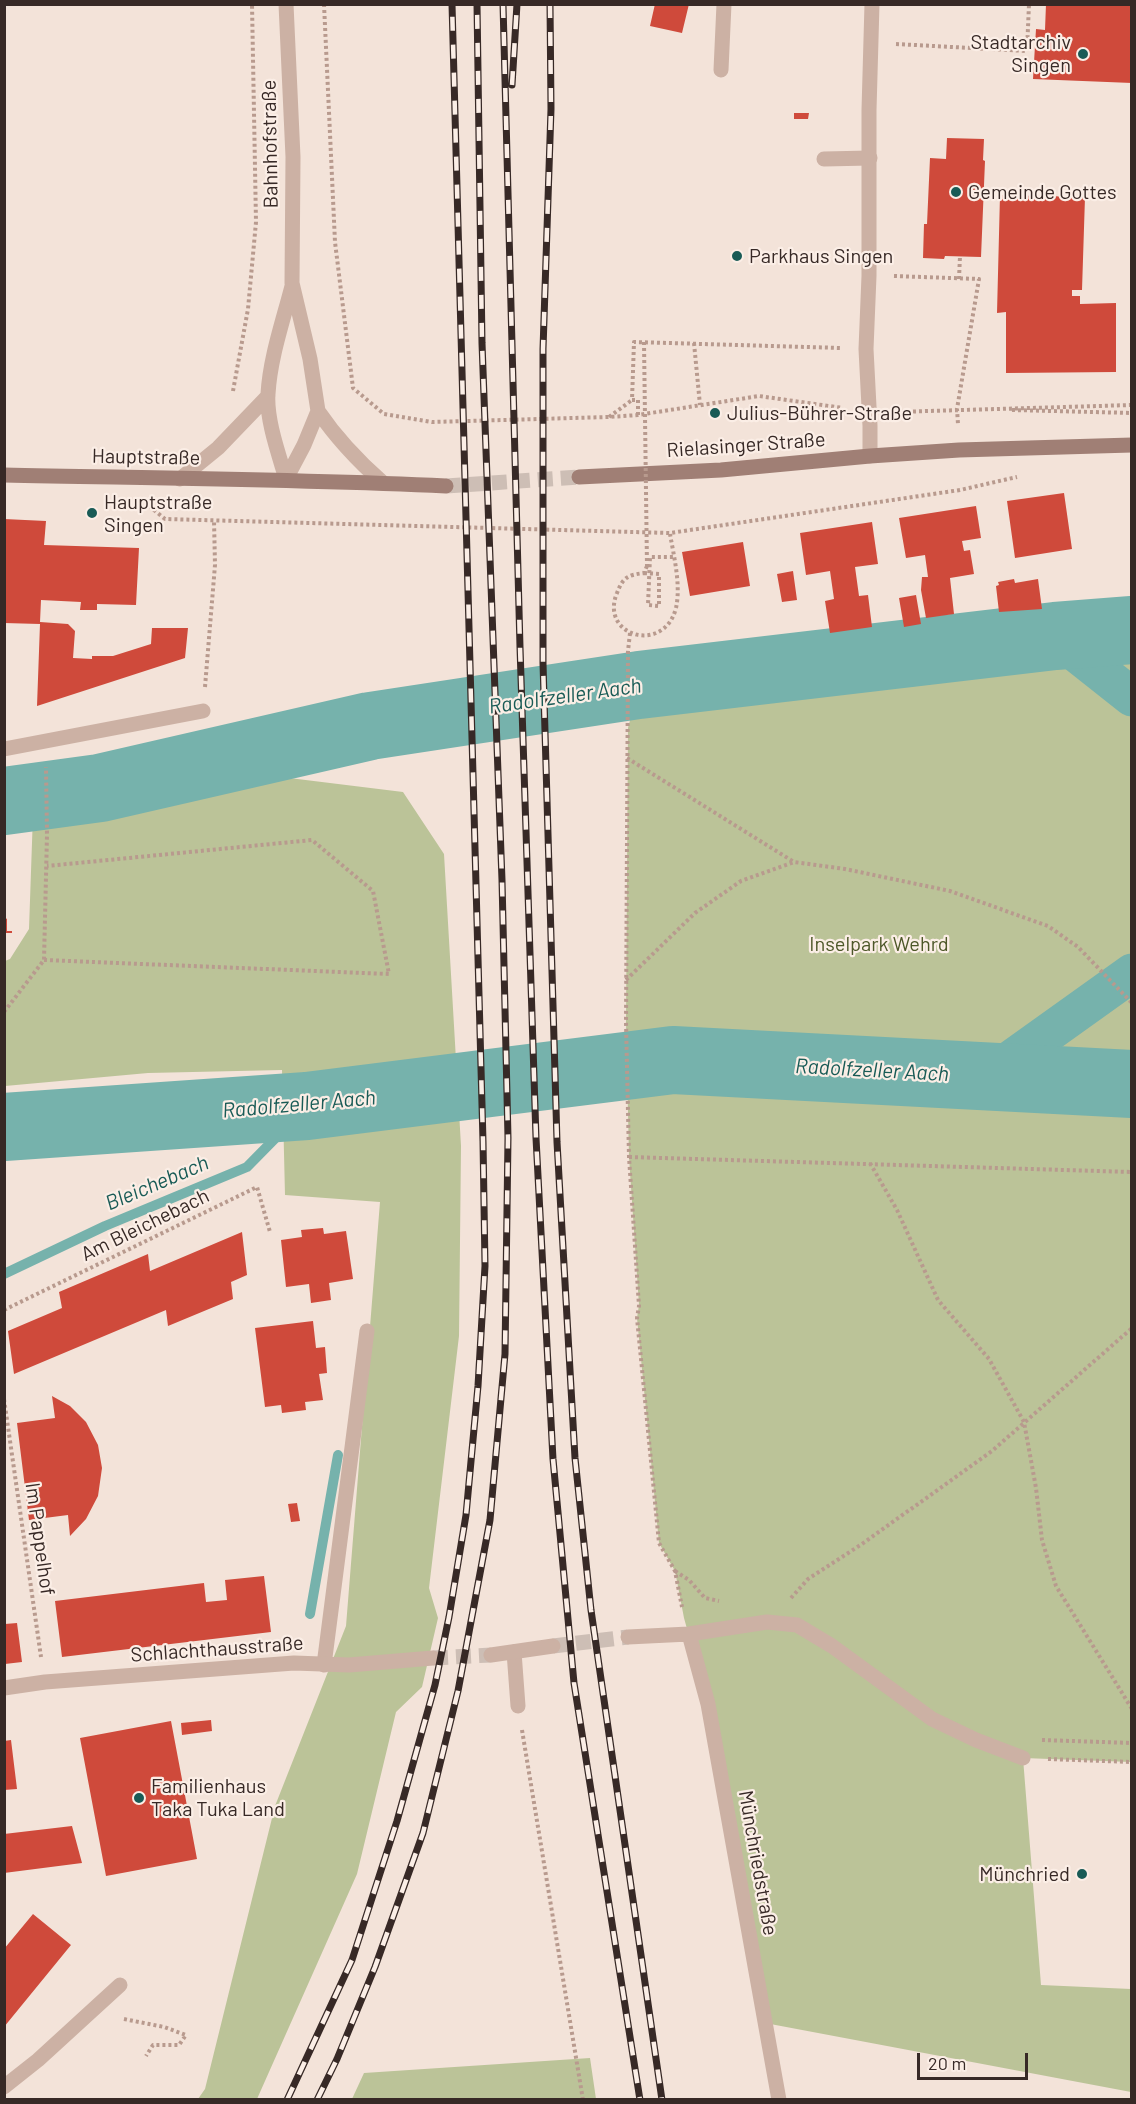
<!DOCTYPE html>
<meta charset="utf-8">
<style>
body{margin:0}
#map{position:relative;width:1136px;height:2104px;overflow:hidden;background:#f3e3d9;font-family:Barlow,sans-serif}
canvas{display:block}
.frame{position:absolute;inset:0;border:6px solid #372926;pointer-events:none}
.scale{position:absolute;left:917px;top:2053px;width:111px;height:27px;box-sizing:border-box;border:3px solid #372926;border-top:0;padding-left:8px;font-size:18px;line-height:21px;white-space:nowrap;color:#372926;-webkit-text-stroke:4px #fbeee6;paint-order:stroke}
</style>
<div id="map">
<canvas width="1136" height="2104"></canvas>
<div class="frame"></div>
<div class="scale">20 m</div>
</div>
<script>
const c = document.querySelector('canvas').getContext('2d');
c.lineJoin = 'round';
function fill(path, color) {
  c.fillStyle = color;
  c.fill(path, 'evenodd');
}
function trace(path, color, width, dash) {
  c.strokeStyle = color;
  c.lineWidth = width;
  c.lineCap = dash ? 'butt' : 'round';
  c.setLineDash(dash || []);
  c.stroke(path);
}
function write(font, color, halo, rows, align = 'center') {
  c.font = font + ' Barlow,sans-serif';
  c.lineWidth = 4.5;
  c.setLineDash([]);
  c.textBaseline = 'middle';
  c.strokeStyle = halo;
  c.fillStyle = color;
  for (const [text, x, y, turn = 0] of rows) {
    c.save();
    c.translate(x, y);
    c.rotate((+turn || 0) * Math.PI / 180);
    c.textAlign = isNaN(turn) ? turn : align;
    if (halo) c.strokeText(text, 0, 0);
    c.fillText(text, 0, 0);
    c.restore();
  }
}
const green = new Path2D(`
 M 1131,630 L 1131,1762 L 1023,1758 L 1041,1985 L 1131,1989 L 1131,2092 L 765,2023 L 708,1704 L 684,1618 L 675,1571 L 659,1543 L 637,1318 L 639,1305 L 629,1157 L 626,1022 L 628,728 L 639,685 L 1055,636 Z
 M 265,775 L 403,792 L 444,854 L 461,1146 L 459,1336 L 429,1588 L 438,1618 L 422,1687 L 396,1712 L 357,1874 L 257,2099 L 198,2099 L 205,2089 L 275,1806 L 346,1626 L 380,1202 L 285,1195 L 282,1070 L 148,1073 L 5,1086 L 5,961 L 10,959 L 29,929 L 33,814 Z
 M 590,2058 L 596,2099 L 352,2099 L 364,2073 Z`);
const stream = new Path2D(`
 M 4,1274 L 105,1226 L 247,1167 L 307,1106
 M 310,1614 L 338,1455`);
const canal = new Path2D(`
 M 1055,636 L 1132,697
 M 988,1076 L 1132,973`);
const river = new Path2D(`
 M 4,801 L 100,788 L 370,726 L 639,685 L 1055,636 L 1132,630
 M 4,1127 L 307,1106 L 673,1060 L 1132,1084`);
const building = new Path2D(`
 M 655,4 L 689,4 L 682,33 L 650,26 Z
 M 1046,4 L 1132,4 L 1132,83 L 1033,79 L 1036,29 L 1045,30 Z
 M 794,113 L 809,113 L 808,119 L 794,119 Z
 M 947,138 L 984,139 L 983,160 L 985,161 L 981,257 L 945,256 L 944,259 L 923,258 L 924,224 L 927,224 L 930,158 L 946,159 Z
 M 1000,195 L 1085,197 L 1082,290 L 1072,290 L 1072,296 L 1080,296 L 1080,304 L 1116,303 L 1116,372 L 1006,373 L 1006,312 L 997,313 Z
 M 1064,493 L 1072,549 L 1015,558 L 1007,501 Z
 M 976,506 L 981,538 L 962,541 L 964,551 L 970,550 L 974,574 L 950,578 L 954,614 L 926,618 L 921,590 L 922,577 L 928,577 L 925,555 L 906,558 L 899,518 Z
 M 4,519 L 46,521 L 44,545 L 139,548 L 136,605 L 97,604 L 97,610 L 80,610 L 81,602 L 41,600 L 40,622 L 68,624 L 75,631 L 73,658 L 92,659 L 92,656 L 113,656 L 151,644 L 152,628 L 188,628 L 185,658 L 37,706 L 40,624 L 4,623 L 6,595 L 4,595 Z
 M 872,522 L 878,564 L 855,567 L 859,596 L 868,595 L 872,627 L 830,633 L 825,601 L 834,599 L 830,571 L 806,575 L 800,533 Z
 M 743,542 L 750,586 L 690,596 L 682,552 Z
 M 793,571 L 797,600 L 782,602 L 777,574 Z
 M 1014,579 L 1015,583 L 1038,579 L 1042,609 L 999,612 L 996,586 L 999,585 L 998,582 Z
 M 916,595 L 921,624 L 904,627 L 899,598 Z
 M 4,917 L 7,919 L 7,931 L 12,931 L 12,933 L 4,933 Z
 M 323,1228 L 324,1234 L 346,1231 L 353,1279 L 329,1283 L 331,1300 L 311,1303 L 309,1284 L 286,1287 L 281,1240 L 302,1237 L 301,1230 Z
 M 242,1232 L 247,1275 L 231,1282 L 233,1299 L 168,1326 L 166,1310 L 14,1374 L 8,1331 L 62,1308 L 59,1292 L 148,1254 L 150,1271 Z
 M 313,1321 L 316,1348 L 325,1347 L 327,1373 L 319,1374 L 323,1400 L 305,1402 L 306,1410 L 282,1413 L 281,1405 L 265,1407 L 255,1328 Z
 M 52,1396 L 70,1406 L 86,1422 L 98,1445 L 102,1468 L 98,1496 L 86,1519 L 70,1536 L 68,1515 L 29,1520 L 17,1423 L 55,1418 Z
 M 297,1503 L 300,1521 L 291,1522 L 288,1504 Z
 M 264,1576 L 271,1632 L 62,1657 L 55,1601 L 204,1583 L 206,1602 L 227,1600 L 225,1580 Z
 M 17,1623 L 22,1662 L 5,1664 L 5,1624 Z
 M 211,1720 L 212,1731 L 182,1735 L 181,1723 Z
 M 171,1721 L 197,1859 L 106,1876 L 80,1738 Z
 M 11,1740 L 17,1789 L 4,1790 L 4,1741 Z
 M 72,1826 L 82,1863 L 4,1873 L 4,1834 Z
 M 33,1914 L 71,1945 L 4,2027 L 4,1949 Z`);
const minorTunnel = new Path2D(`
 M 553,1646 L 628,1637
 M 433,1658 L 491,1655`);
const secondaryTunnel = new Path2D(`
 M 446,486 L 579,477`);
const path = new Path2D(`
 M 324,4 L 335,242 L 353,388 L 384,414 L 432,422 L 609,417 L 638,415 L 759,396 L 843,408
 M 896,44 L 1027,51 L 1029,4
 M 894,276 L 979,279 L 957,409 L 958,424
 M 959,279 L 960,256
 M 694,343 L 700,405
 M 233,391 L 248,309 L 256,222 L 252,4
 M 1012,410 L 1132,413
 M 895,412 L 1132,405
 M 638,415 L 638,400 L 632,400 L 634,342 L 841,348
 M 609,417 L 632,400
 M 149,506 L 165,519 L 670,533 L 960,490 L 1017,477
 M 647,566 L 644,573 C 628,575 623,577 617,593 C 599,636 664,655 676,608 C 681,585 674,557 670,534
 M 644,573 L 659,574 L 659,606 L 648,605 L 650,557 L 673,557
 M 630,633 L 628,651 L 626,1022 L 629,1157 L 639,1306 L 637,1318 L 659,1543 L 675,1571 L 682,1607
 M 205,687 L 215,565 L 214,520
 M 627,758 L 794,862
 M 44,960 L 389,974 L 373,891 L 312,840 L 47,866
 M 626,980 L 695,913 L 741,881 L 794,862 L 845,869 L 950,891 L 1048,926 L 1078,947 L 1132,1003
 M 4,1012 L 44,960 L 47,835 L 46,767
 M 629,1157 L 1132,1172
 M 870,1163 L 897,1210 L 938,1300 L 989,1359 L 1024,1422 L 1036,1488 L 1042,1540 L 1056,1586 L 1132,1709
 M 4,1310 L 257,1187 L 270,1232
 M 4,1399 L 41,1657
 M 675,1571 L 689,1580 L 705,1598 L 719,1601
 M 791,1598 L 808,1579 L 862,1544 L 992,1451 L 1132,1328
 M 522,1730 L 583,2100
 M 1042,1740 L 1132,1743
 M 1048,1759 L 1132,1762
 M 124,2019 L 164,2027 L 186,2035 L 179,2045 L 153,2045 L 146,2056`);
const service = new Path2D(`
 M 721,70 L 724,4
 M 824,159 L 870,158
 M 4,749 L 203,711
 M 514,1652 L 518,1706
 M 324,1665 L 367,1331`);
const minor = new Path2D(`
 M 870,456 L 870,426 L 866,349 L 869,276 L 869,110 L 872,4
 M 689,1634 L 708,1704 L 779,2100
 M 628,1637 L 689,1634 L 767,1622 L 797,1625 L 832,1646 L 932,1719 L 976,1740 L 1023,1758
 M 491,1655 L 553,1646
 M 4,1688 L 45,1682 L 294,1663 L 349,1665 L 433,1658
 M 4,2087 L 38,2060 L 120,1985`);
const tertiary = new Path2D(`
 M 286,4 L 293,157 L 292,283 L 310,359 L 318,411 L 304,445 L 286,479
 M 318,411 C 337,439 358,461 383,483
 M 180,479 L 218,448 L 268,396
 M 286,479 C 279,455 266,419 268,394 C 270,358 283,321 292,286`);
const secondary = new Path2D(`
 M 4,475 C 152,478 299,479 446,486
 M 579,477 L 721,470 L 870,456 L 959,450 L 1132,445`);
const rail = new Path2D(`
 M 503,4 L 520,647 L 536,1138 L 553,1459 L 574,1683 L 640,2100
 M 550,4 L 551,109 L 543,349 L 543,663 L 557,1142 L 575,1458 L 591,1610 L 662,2100
 M 512,85 L 517,4
 M 287,2100 L 352,1960 L 397,1821 L 435,1685 L 449,1617 L 466,1515 L 478,1386 L 485,1266 L 483,1141 L 452,4
 M 317,2100 L 337,2059 L 375,1967 L 423,1833 L 458,1691 L 490,1520 L 505,1354 L 508,1138 L 502,880 L 482,343 L 477,4`);
const pathBridge = new Path2D(`
 M 644,342 L 647,566`);
const markers = [
 [1083,54,6,"#195b56"],
 [956,192,6,"#195b56"],
 [737,256,6,"#195b56"],
 [715,413,6,"#195b56"],
 [92,513,6,"#195b56"],
 [139,1798,6,"#195b56"],
 [1082,1874,6,"#195b56"]
];
const poiNames = [
 ["Stadtarchiv",1071,42,"right"],
 ["Singen",1071,65,"right"],
 ["Gemeinde Gottes",968,192],
 ["Parkhaus Singen",749,256],
 ["Julius-Bührer-Straße",727,413],
 ["Hauptstraße",104,502],
 ["Singen",104,525],
 ["Familienhaus",151,1786],
 ["Taka Tuka Land",151,1809],
 ["Münchried",1070,1874,"right"]
];
const streetNames = [
 ["Bahnhofstraße",270,144,-91],
 ["Rielasinger Straße",746,445,-4],
 ["Hauptstraße",146,457,1],
 ["Am Bleichebach",145,1225,-26],
 ["Im Pappelhof",40,1539,82],
 ["Schlachthausstraße",217,1649,-4],
 ["Münchriedstraße",758,1863,80]
];
const parkNames = [
 ["Inselpark Wehrd",879,944]
];
const waterNames = [
 ["Radolfzeller Aach",565,696,-8],
 ["Radolfzeller Aach",872,1070,3],
 ["Radolfzeller Aach",299,1104,-5],
 ["Bleichebach",157,1183,-23]
];
fill(green, '#bbc398');
trace(stream, '#76b2ac', 10);
trace(canal, '#76b2ac', 39);
trace(river, '#76b2ac', 68);
fill(building, '#cf4a3b');
trace(minorTunnel, '#cdbeb5', 15, [15, 8]);
trace(secondaryTunnel, '#cdbeb5', 15, [15, 8]);
trace(path, '#b89a8e', 4, [3, 3]);
trace(service, '#ccb1a4', 15);
trace(minor, '#ccb1a4', 15);
trace(tertiary, '#ccb1a4', 15);
trace(secondary, '#a07f75', 15);
trace(rail, '#372926', 7);
trace(rail, '#fbeee6', 4.5, [14]);
trace(pathBridge, '#b89a8e', 4, [3, 3]);
for (const [x, y, r, color] of markers) {
  const dot = new Path2D();
  dot.arc(x, y, r, 0, 2 * Math.PI);
  c.fillStyle = color;
  c.fill(dot);
  trace(dot, '#fbeee6', 2);
}
write('20px', '#372926', '#fbeee6', poiNames, 'left');
write('20px', '#372926', '#fbeee6', streetNames);
write('20px', '#4d5728', '#fbeee6', parkNames);
write('italic 21px', '#195b56', '#fbeee6', waterNames);
</script>
